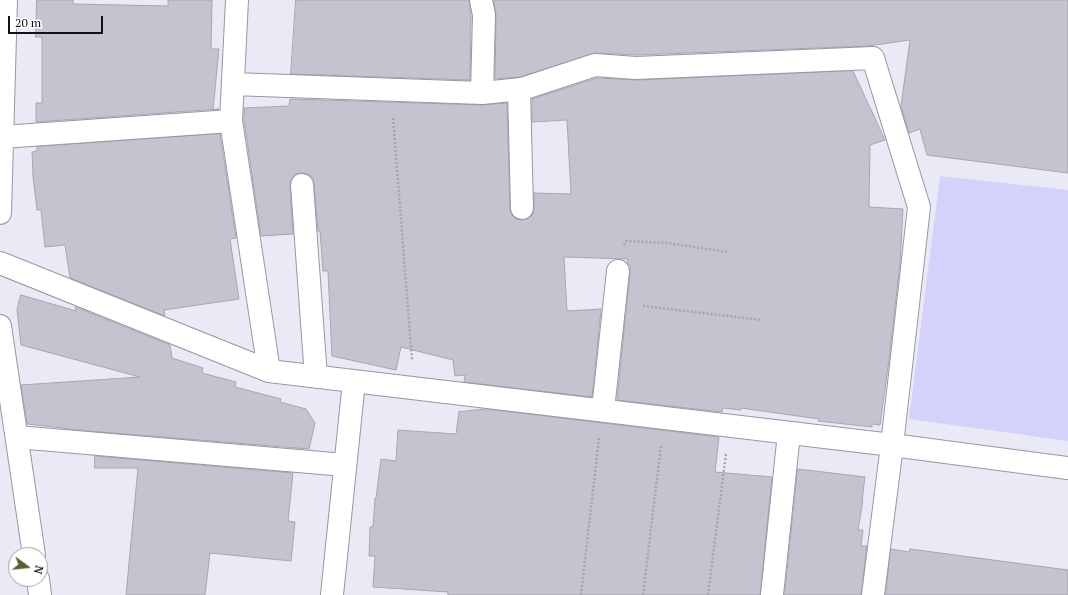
<!DOCTYPE html>
<style>
body{margin:0}
#map{position:relative;width:1068px;height:595px;overflow:hidden;background:#eaeaf7;font-family:"PT Serif",serif}
canvas{display:block}
.north{position:absolute;left:8px;top:547px;width:40px;height:40px;box-sizing:border-box;background:#fff;border:1px solid #a1a0a2;border-radius:50%;rotate:105deg;font-size:11px;font-weight:700;line-height:16px;text-align:center;color:#131217}
.north::after{content:'';display:block;margin:auto;width:14px;height:18px;background:#5a5f2d;clip-path:polygon(50% 0,100% 100%,50% 72%,0 100%)}
.scale{position:absolute;left:8px;top:16px;width:95px;height:18px;box-sizing:border-box;border:2px solid #131217;border-top:0;padding-left:5px;font-size:12px;line-height:14px;white-space:nowrap;color:#131217;-webkit-text-stroke:3px #fff;paint-order:stroke}
</style>
<div id="map">
<canvas width="1068" height="595"></canvas>
<div class="north">N</div>
<div class="scale">20 m</div>
</div>
<script>
const c = document.querySelector('canvas').getContext('2d');
c.lineJoin = 'round';
function fill(path, color) {
  c.fillStyle = color;
  c.fill(path, 'evenodd');
}
function trace(path, color, width, dash) {
  c.strokeStyle = color;
  c.lineWidth = width;
  c.lineCap = dash ? 'butt' : 'round';
  c.setLineDash(dash || []);
  c.stroke(path);
}
const green = new Path2D(`
 M 940,176 L 1068,190 L 1068,441 L 909,419 Z`);
const building = new Path2D(`
 M 37,0 L 73,0 L 73,4 L 168,6 L 168,0 L 212,0 L 211,49 L 219,49 L 213,110 L 219,109 L 36,122 L 36,103 L 42,103 L 42,37 L 36,37 Z
 M 296,0 L 469,0 L 471,16 L 470,80 L 291,74 Z
 M 494,0 L 1068,0 L 1068,173 L 927,155 L 920,129 L 909,133 L 901,106 L 910,40 L 868,46 L 636,55 L 596,53 L 520,77 L 495,79 L 496,15 Z
 M 853,71 L 885,140 L 870,145 L 869,207 L 903,209 L 900,263 L 889,360 L 880,425 L 872,424 L 872,427 L 818,421 L 819,419 L 741,408 L 741,410 L 723,408 L 722,412 L 617,400 L 630,272 L 630,266 L 627,263 L 628,259 L 564,257 L 567,311 L 601,309 L 592,397 L 464,382 L 465,375 L 455,376 L 453,360 L 401,347 L 396,370 L 332,356 L 328,271 L 323,271 L 320,231 L 318,231 L 314,184 L 313,178 L 308,174 L 301,173 L 295,174 L 291,180 L 290,186 L 293,234 L 261,236 L 244,120 L 244,108 L 289,106 L 290,99 L 482,105 L 507,103 L 510,208 L 511,214 L 516,219 L 523,220 L 529,218 L 533,214 L 534,208 L 534,193 L 571,194 L 567,120 L 532,122 L 532,99 L 597,78 L 637,80 Z
 M 220,134 L 236,238 L 230,239 L 239,299 L 164,310 L 165,316 L 70,278 L 65,245 L 45,247 L 41,210 L 37,210 L 33,176 L 32,152 L 37,151 L 37,147 Z
 M 21,295 L 76,311 L 75,307 L 170,345 L 172,358 L 203,368 L 202,373 L 236,382 L 235,387 L 281,399 L 280,402 L 306,409 L 315,423 L 309,449 L 89,431 L 27,424 L 21,385 L 140,377 L 21,345 L 17,310 Z
 M 487,409 L 719,437 L 715,472 L 772,477 L 760,595 L 448,595 L 448,592 L 373,587 L 375,556 L 369,556 L 370,527 L 373,527 L 375,498 L 376,498 L 381,459 L 396,461 L 398,430 L 456,434 L 459,412 Z
 M 95,456 L 293,473 L 288,521 L 295,522 L 291,561 L 210,553 L 205,595 L 126,595 L 138,468 L 95,468 Z
 M 798,469 L 865,477 L 862,500 L 863,500 L 858,530 L 863,530 L 861,546 L 867,546 L 861,595 L 785,595 Z
 M 891,549 L 909,552 L 910,549 L 1068,570 L 1068,595 L 886,595 Z`);
const path = new Path2D(`
 M 393,118 L 412,360
 M 624,245 L 626,241 L 667,243 L 728,252
 M 643,306 L 762,320
 M 581,595 L 599,438
 M 643,595 L 661,446
 M 708,595 L 726,454`);
const street = new Path2D(`
 M 237,0 L 231,121 L 269,371
 M 481,0 L 484,15 L 482,93
 M 233,84 L 482,93 L 522,89 L 595,65 L 636,68 L 873,58 L 919,207 L 892,445 L 873,595
 M 519,89 L 522,208
 M 2,137 L 231,121
 M 302,185 L 316,377
 M 0,213 L 6,0
 M 0,263 L 269,371 L 892,445 L 1068,468
 M 0,326 L 34,555
 M 603,410 L 618,271
 M 17,437 L 345,465
 M 38,579 L 40,595
 M 332,595 L 354,381
 M 772,595 L 789,433`);
fill(green, '#d4d2fa');
fill(building, '#c4c4d1');
trace(building, '#a6a6b2', 1);
trace(street, '#9796a3', 24);
trace(path, '#a5a5af', 2.5, [2, 2]);
trace(street, '#fff', 22);
</script>
